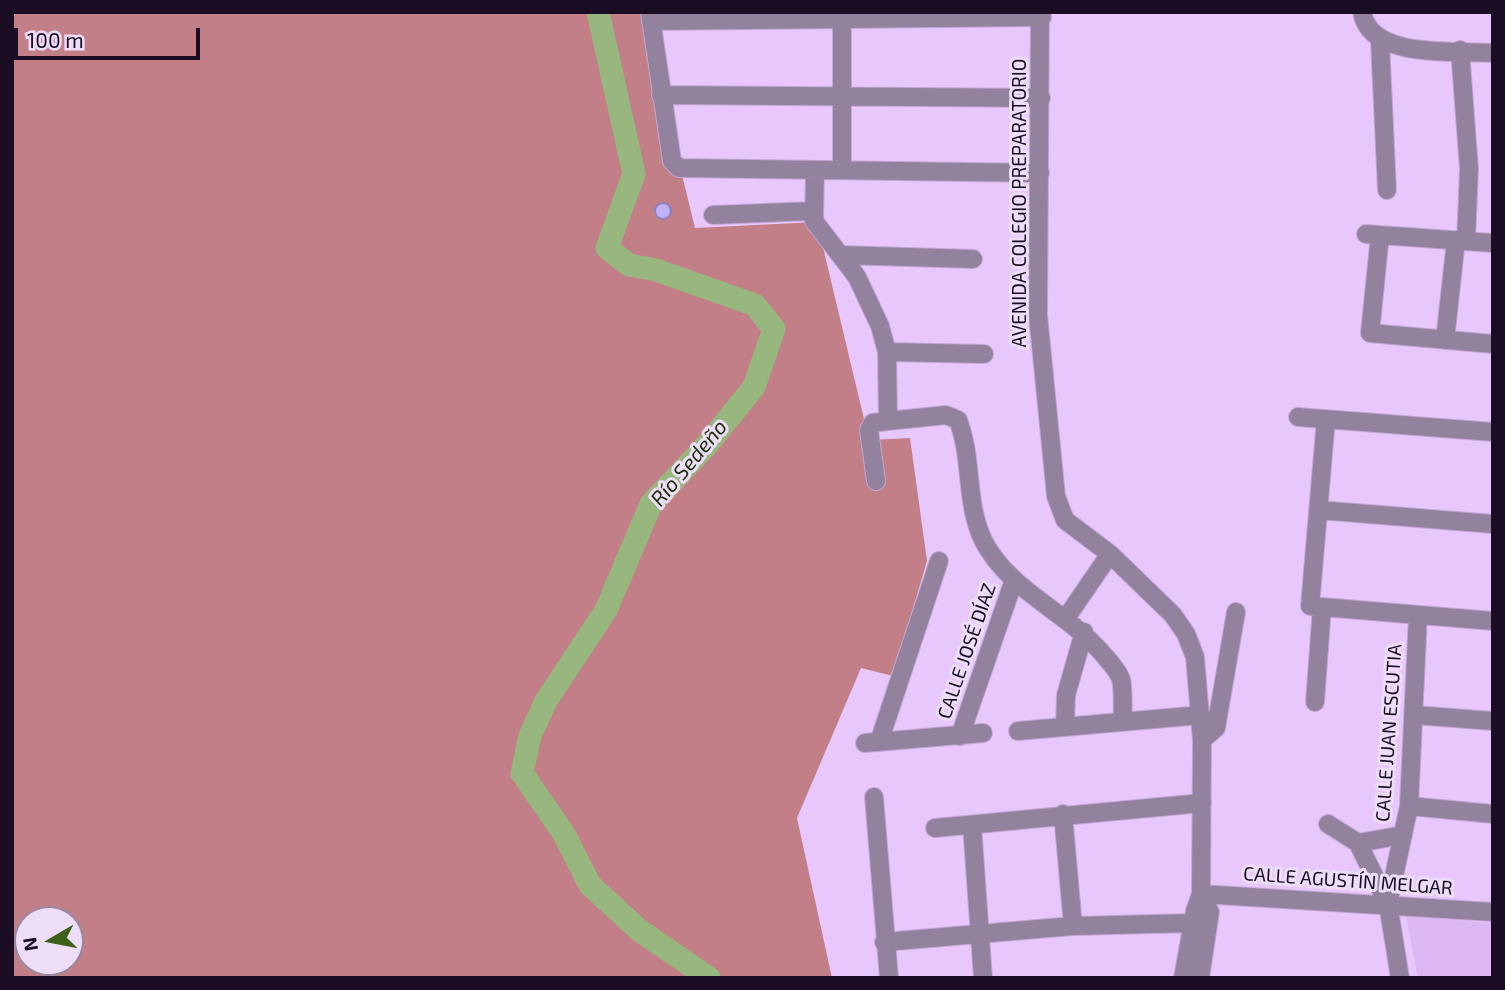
<!DOCTYPE html>
<meta charset="utf-8">
<style>
body{margin:0}
#map{position:relative;width:1505px;height:990px;overflow:hidden;background:#e8c8fc;font-family:"Exo 2",sans-serif}
canvas{display:block}
.frame{position:absolute;inset:0;border:14px solid #1a0c23;pointer-events:none}
.north{position:absolute;left:14px;top:906px;width:70px;height:70px;box-sizing:border-box;background:#edddf7;border:2px solid #9989a2;border-radius:50%;rotate:260deg;font-size:19px;font-weight:700;line-height:28px;text-align:center;color:#1a0c23}
.north::after{content:'';display:block;margin:auto;width:24px;height:32px;background:#3e6119;clip-path:polygon(50% 0,100% 100%,50% 72%,0 100%)}
.scale{position:absolute;left:14px;top:28px;width:186px;height:32px;box-sizing:border-box;border:4px solid #1a0c23;border-top:0;padding-left:9px;font-size:21px;line-height:24px;white-space:nowrap;color:#1a0c23;-webkit-text-stroke:5px #edddf7;paint-order:stroke}
</style>
<div id="map">
<canvas width="1505" height="990"></canvas>
<div class="frame"></div>
<div class="north">N</div>
<div class="scale">100 m</div>
</div>
<script>
const c = document.querySelector('canvas').getContext('2d');
c.lineJoin = 'round';
function fill(path, color) {
  c.fillStyle = color;
  c.fill(path, 'evenodd');
}
function trace(path, color, width, dash) {
  c.strokeStyle = color;
  c.lineWidth = width;
  c.lineCap = dash ? 'butt' : 'round';
  c.setLineDash(dash || []);
  c.stroke(path);
}
function write(font, color, halo, rows, align = 'center') {
  c.font = font + ' "Exo 2",sans-serif';
  c.lineWidth = 6;
  c.setLineDash([]);
  c.textBaseline = 'middle';
  c.strokeStyle = halo;
  c.fillStyle = color;
  for (const [text, x, y, turn = 0] of rows) {
    c.save();
    c.translate(x, y);
    c.rotate((+turn || 0) * Math.PI / 180);
    c.textAlign = isNaN(turn) ? turn : align;
    if (halo) c.strokeText(text, 0, 0);
    c.fillText(text, 0, 0);
    c.restore();
  }
}
const built = new Path2D(`
 M 1406,916 L 1493,923 L 1493,978 L 1418,978 Z`);
const forest = new Path2D(`
 M 12,12 L 648,12 L 648,36 L 695,228 L 817,222 L 869,440 L 910,438 L 927,561 L 893,676 L 861,668 L 797,818 L 832,978 L 12,978 ZM 28,920 L 70,920 L 70,962 L 28,962 Z`);
const river = new Path2D(`
 M 598,12 L 634,174 L 607,248 L 629,265 L 656,270 L 755,305 L 774,329 L 754,387 L 707,445 L 651,504 L 606,610 L 546,701 L 530,736 L 522,773 L 564,834 L 590,885 L 639,930 L 709,978`);
const building = new Path2D(`
 M655 211a8 8 0 1 1 16 0a8 8 0 1 1-16 0Z`);
const minor = new Path2D(`
 M 650,12 L 672,161 L 679,168 L 1040,173
 M 1040,12 L 1038,315 L 1056,496 L 1065,520 L 1110,554 L 1173,615 L 1186,634 L 1195,657 L 1202,740 L 1201,894 L 1195,911 L 1183,978
 M 1362,12 C 1370,60 1455,50 1493,53
 M 651,21 L 1042,17
 M 1380,41 L 1387,190
 M 1460,50 L 1469,169 L 1466,241
 M 661,95 L 1041,98
 M 815,170 L 814,221 L 857,277 L 880,326 L 887,352 L 888,421 L 946,415 L 958,420 C 973,459 965,502 983,540 C 1008,590 1067,612 1102,653 C 1109,661 1117,669 1121,679 C 1124,692 1122,709 1123,722
 M 842,170 L 842,12
 M 713,215 L 812,211
 M 1366,234 L 1493,243
 M 1380,235 L 1370,333 L 1493,344
 M 841,255 L 973,259
 M 1445,340 L 1456,240
 M 887,352 L 984,354
 M 1298,417 L 1493,432
 M 1326,419 L 1310,606 L 1493,621
 M 876,481 L 869,430 L 873,423 L 888,421
 M 1318,510 L 1493,524
 M 1066,618 L 1110,554
 M 1315,702 L 1322,607
 M 1414,715 L 1493,721
 M 1065,727 L 1066,695 L 1084,632
 M 1018,731 L 1201,715
 M 960,736 L 1014,580
 M 1202,740 L 1216,728 L 1236,612
 M 879,742 L 939,561
 M 865,743 L 983,733
 M 874,797 L 889,978
 M 1409,806 L 1493,814
 M 1063,814 L 1073,926
 M 1328,824 L 1358,843 L 1388,904
 M 972,825 L 983,978
 M 935,828 L 1202,803
 M 1358,843 L 1403,835
 M 1201,894 L 1493,912
 M 884,942 L 1073,926 L 1193,923
 M 1200,978 L 1210,912 L 1201,894
 M 1400,978 L 1388,904 L 1409,806 L 1418,615`);
const streetNames = [
 ["AVENIDA COLEGIO PREPARATORIO",1020,203,-90],
 ["CALLE JOSÉ DÍAZ",967,651,-71],
 ["CALLE JUAN ESCUTIA",1389,733,-86],
 ["CALLE AGUSTÍN MELGAR",1348,881,4]
];
const waterNames = [
 ["Río Sedeño",689,463,-50]
];
fill(built, '#dbb8f1');
fill(forest, '#c37f87');
trace(river, '#97b77f', 23);
fill(building, '#bfb2f7');
trace(building, '#8b7fc0', 2);
trace(minor, '#c3a6d5', 20);
trace(minor, '#92829d', 18);
write('19px', '#1a0c23', '#edddf7', streetNames);
write('italic 21px', '#1c3007', '#edddf7', waterNames);
</script>
